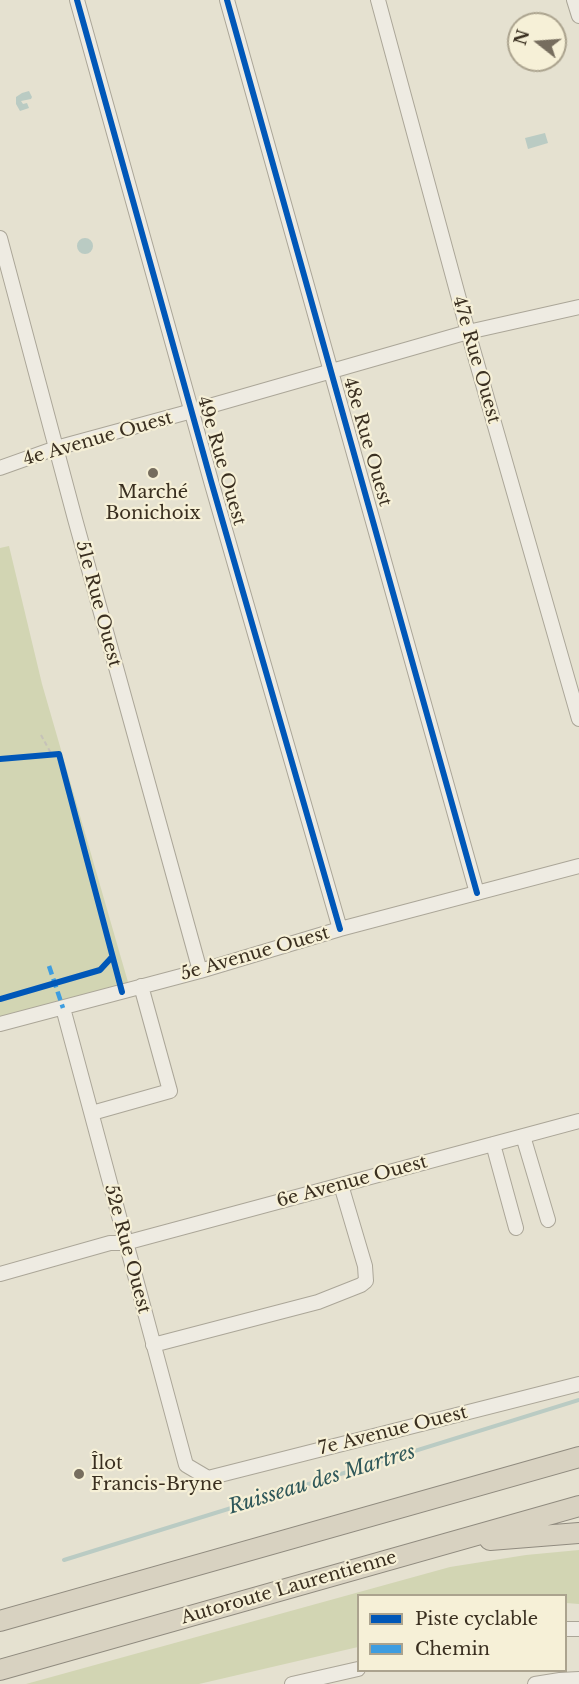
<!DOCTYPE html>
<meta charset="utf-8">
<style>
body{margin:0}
#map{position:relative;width:579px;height:1684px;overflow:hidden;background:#e5e1d0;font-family:"Libre Baskerville",serif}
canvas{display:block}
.legend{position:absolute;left:357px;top:1594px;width:210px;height:78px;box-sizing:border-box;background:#f6f0d7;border:2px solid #aba38e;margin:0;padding:8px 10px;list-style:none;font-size:18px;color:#3a2f20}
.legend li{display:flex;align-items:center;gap:12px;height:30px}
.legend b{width:30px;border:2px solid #aba38e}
.north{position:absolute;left:507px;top:12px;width:60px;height:60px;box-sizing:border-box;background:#f6f0d7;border:2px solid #aba38e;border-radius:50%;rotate:287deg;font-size:16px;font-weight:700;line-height:24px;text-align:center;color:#3a2f20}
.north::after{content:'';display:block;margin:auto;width:21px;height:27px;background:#766d5e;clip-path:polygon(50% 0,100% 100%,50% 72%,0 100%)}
</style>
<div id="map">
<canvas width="579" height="1684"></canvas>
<ul class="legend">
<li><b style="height:8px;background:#0057b8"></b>Piste cyclable</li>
<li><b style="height:8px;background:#3e9de0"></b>Chemin</li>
</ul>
<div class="north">N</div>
</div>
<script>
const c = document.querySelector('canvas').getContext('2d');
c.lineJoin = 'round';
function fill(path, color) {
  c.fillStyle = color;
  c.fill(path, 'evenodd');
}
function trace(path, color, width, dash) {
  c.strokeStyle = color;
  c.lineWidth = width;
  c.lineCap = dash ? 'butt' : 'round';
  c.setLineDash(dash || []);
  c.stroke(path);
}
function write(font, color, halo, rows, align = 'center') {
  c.font = font + ' "Libre Baskerville",serif';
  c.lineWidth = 4.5;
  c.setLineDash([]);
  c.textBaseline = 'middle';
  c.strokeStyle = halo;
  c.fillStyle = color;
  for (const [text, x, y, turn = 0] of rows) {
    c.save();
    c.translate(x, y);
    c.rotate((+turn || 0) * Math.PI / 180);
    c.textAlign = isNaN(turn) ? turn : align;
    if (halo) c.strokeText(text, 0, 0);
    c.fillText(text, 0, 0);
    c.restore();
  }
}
const green = new Path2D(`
 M 9,546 L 42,684 L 130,989 L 0,1024 L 0,548 Z
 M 579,1550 L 579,1604 L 566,1603 L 566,1596 L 358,1596 L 358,1647 L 199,1684 L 26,1684 L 450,1567 L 526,1555 Z`);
const water = new Path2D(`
 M 29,91 L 32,97 L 31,99 L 21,101 L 23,104 L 27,103 L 29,108 L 20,111 L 16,104 L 16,97 L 22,93 Z
 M 545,133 L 548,143 L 528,149 L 525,138 Z
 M77 246a8 8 0 1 1 16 0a8 8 0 1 1-16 0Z`);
const stream = new Path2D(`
 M 64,1560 L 579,1400`);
const path = new Path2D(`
 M 41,735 L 52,755`);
const minor = new Path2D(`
 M 77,0 L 211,481 L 340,929
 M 227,0 L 477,893
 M 378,0 L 468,332 L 579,719
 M 574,0 L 579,16
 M 0,238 L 75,519 L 200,971
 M 0,468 L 56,448 L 192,411 L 468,332 L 579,307
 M 63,1008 L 186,1465 L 208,1478 L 579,1384
 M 0,1024 L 200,971 L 340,929 L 579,866
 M 92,1113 L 170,1091 L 141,986
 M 523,1136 L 548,1220
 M 493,1144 L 516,1228
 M 0,1274 L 110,1243 L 125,1243 L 579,1121
 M 153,1345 L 318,1302 L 361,1285 L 366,1281 L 365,1266 L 341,1185
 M 566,1629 L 579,1629
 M 292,1684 L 358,1669
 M 535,1684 L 560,1680 L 579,1679`);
const highway = new Path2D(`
 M 490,1540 L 579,1533
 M 0,1621 L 579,1457
 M 0,1670 L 579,1506`);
const quiet = new Path2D(`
 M 49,966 L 63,1008`);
const cycleway = new Path2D(`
 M 77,0 L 211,481 L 340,929
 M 227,0 L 477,893
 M 0,759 L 59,754 L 122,992
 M 0,999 L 100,970 L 112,957`);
const markers = [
 [153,473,6,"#766d5e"],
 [79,1474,6,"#766d5e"]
];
const streetNames = [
 ["47e Rue Ouest",476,360,74],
 ["4e Avenue Ouest",98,439,-16],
 ["48e Rue Ouest",367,442,74],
 ["49e Rue Ouest",221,461,74],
 ["51e Rue Ouest",98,604,75],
 ["5e Avenue Ouest",255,954,-16],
 ["6e Avenue Ouest",352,1182,-15],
 ["52e Rue Ouest",127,1249,75],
 ["7e Avenue Ouest",393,1431,-14],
 ["Autoroute Laurentienne",289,1588,-16]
];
const poiNames = [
 ["Marché",153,493],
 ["Bonichoix",153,514],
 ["Îlot",91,1464,"left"],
 ["Francis-Bryne",91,1485,"left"]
];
const waterNames = [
 ["Ruisseau des Martres",322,1480,-17]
];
fill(green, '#d2d5b3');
fill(water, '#bacbc3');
trace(stream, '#bacbc3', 4);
trace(minor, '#aba698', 16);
trace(highway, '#908b7f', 22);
trace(path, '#c6c2b8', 2, [4.5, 3]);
trace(minor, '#eeebe2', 14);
trace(highway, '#d8d2c1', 20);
trace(quiet, '#3e9de0', 4.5, [9, 4.5]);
trace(cycleway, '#0057b8', 6);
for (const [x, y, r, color] of markers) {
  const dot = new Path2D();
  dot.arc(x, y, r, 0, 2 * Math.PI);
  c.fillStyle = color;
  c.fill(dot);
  trace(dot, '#f6f0d7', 2);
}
write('18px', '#3a2f20', '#f6f0d7', streetNames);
write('18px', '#3a2f20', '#f6f0d7', poiNames);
write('italic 20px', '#30585a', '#f6f0d7', waterNames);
</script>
